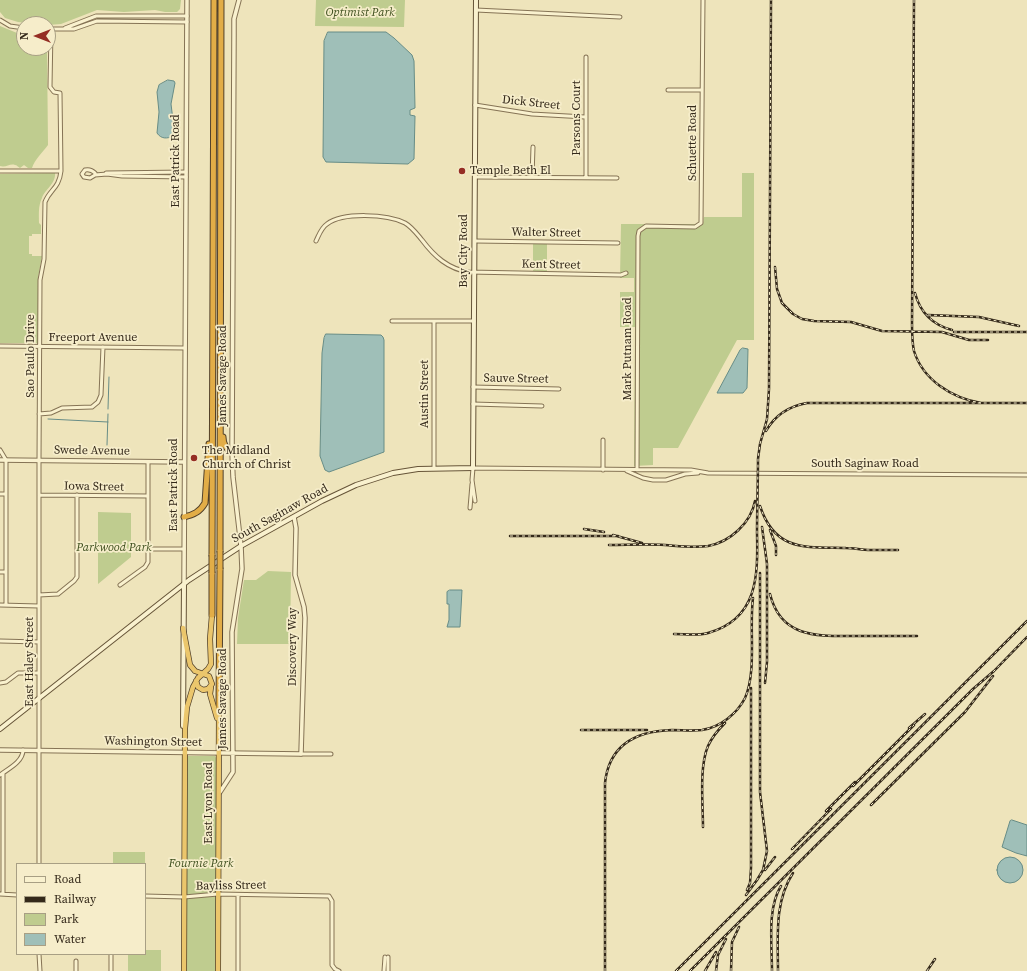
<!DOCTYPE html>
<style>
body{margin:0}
#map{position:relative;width:1027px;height:971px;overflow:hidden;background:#eee4bb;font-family:"Source Serif 4",serif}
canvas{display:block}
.legend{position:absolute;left:16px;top:863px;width:130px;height:92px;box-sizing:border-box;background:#f6edca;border:1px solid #a89f84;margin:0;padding:5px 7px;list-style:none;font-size:12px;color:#34291a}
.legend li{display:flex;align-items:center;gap:8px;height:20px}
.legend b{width:20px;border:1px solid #a89f84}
.north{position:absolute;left:16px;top:16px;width:40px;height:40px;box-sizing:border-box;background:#f6edca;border:1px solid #a89f84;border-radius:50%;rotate:270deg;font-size:11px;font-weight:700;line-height:16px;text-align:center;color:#34291a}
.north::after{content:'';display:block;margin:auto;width:14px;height:18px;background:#952e24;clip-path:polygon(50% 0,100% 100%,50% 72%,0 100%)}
</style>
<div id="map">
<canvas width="1027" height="971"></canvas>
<ul class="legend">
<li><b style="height:5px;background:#f9f1ce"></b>Road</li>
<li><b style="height:5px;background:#34291a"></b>Railway</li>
<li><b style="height:11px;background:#bfcc8f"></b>Park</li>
<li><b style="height:11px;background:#9fbfb8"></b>Water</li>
</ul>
<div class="north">N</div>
</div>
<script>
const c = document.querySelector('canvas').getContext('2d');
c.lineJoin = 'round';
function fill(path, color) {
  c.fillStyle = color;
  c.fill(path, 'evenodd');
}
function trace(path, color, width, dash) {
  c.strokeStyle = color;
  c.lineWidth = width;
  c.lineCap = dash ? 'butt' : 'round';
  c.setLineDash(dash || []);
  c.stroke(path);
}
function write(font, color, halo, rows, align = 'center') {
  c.font = font + ' "Source Serif 4",serif';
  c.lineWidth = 3.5;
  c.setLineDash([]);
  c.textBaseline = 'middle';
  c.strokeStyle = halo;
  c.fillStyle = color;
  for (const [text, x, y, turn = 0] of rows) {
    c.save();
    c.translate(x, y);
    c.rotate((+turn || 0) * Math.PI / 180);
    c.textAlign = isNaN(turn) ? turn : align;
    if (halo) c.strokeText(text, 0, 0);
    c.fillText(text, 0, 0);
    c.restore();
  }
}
const green = new Path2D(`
 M 0,0 L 181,0 L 180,9 L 177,12 L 165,12 L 155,10 L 124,12 L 97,10 L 61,24 L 48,25 L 18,22 L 5,18 L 0,12 Z
 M 316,0 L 405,0 L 404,27 L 315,26 Z
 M 0,26 L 17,33 L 24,33 L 24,48 L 47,48 L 48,145 C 42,153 35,159 32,168 L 28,168 L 24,165 L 20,168 C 18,167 17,165 15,165 C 10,163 6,168 0,166 Z
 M 55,173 C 56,184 45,189 42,198 C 38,206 39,215 39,223 L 41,225 L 41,234 L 32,234 L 32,236 L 29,236 L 29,254 L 32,254 L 32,256 L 42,256 L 38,278 L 38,343 L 0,343 L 0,174 Z
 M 742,173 L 754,173 L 754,340 L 737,340 L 678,448 L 653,448 L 653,465 L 634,466 L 635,327 L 620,327 L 620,292 L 634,292 L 634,278 L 620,278 L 621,224 L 703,224 L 704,217 L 742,217 Z
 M 533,244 L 547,244 L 547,272 L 533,272 Z
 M 98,512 L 131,513 L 131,557 L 98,584 Z
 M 268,571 L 291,572 L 290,644 L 237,644 L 238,618 L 244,580 L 256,580 Z
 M 187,756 L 215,756 L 216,758 L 216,971 L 187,971 Z
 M 113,852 L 145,852 L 145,882 L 145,864 L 113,864 Z
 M 145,950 L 161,950 L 161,971 L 128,971 L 128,954 L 145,954 Z`);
const water = new Path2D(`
 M 328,32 L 386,32 L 394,38 L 412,55 L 414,61 L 415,108 L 410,110 L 410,115 L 415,116 L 414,159 L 408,164 L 326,162 L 323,157 L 324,41 Z
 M 168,80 L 174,81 L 175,83 L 171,104 L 174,128 L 173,136 C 167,139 161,139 157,133 L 159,112 L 157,92 L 159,85 Z
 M 326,334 L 381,335 L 383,337 L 384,340 L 384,452 L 329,472 L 325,470 L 320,456 L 322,353 L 324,338 Z
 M 743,348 L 748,349 L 747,388 L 743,393 L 717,393 L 740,350 Z
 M 450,590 L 462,590 L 460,627 L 447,627 L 449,620 L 449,604 L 447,604 L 447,592 Z
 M 1012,820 L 1027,825 L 1027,856 L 1016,853 L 1002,847 L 1010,821 Z
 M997 870a13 13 0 1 1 26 0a13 13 0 1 1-26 0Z`);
const stream = new Path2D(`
 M 108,409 L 109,377
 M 48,419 L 108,422
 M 107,445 L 108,414`);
const minor = new Path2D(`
 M 476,10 L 620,17
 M 0,20 L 10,26 L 24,28
 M 65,28 L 96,16 L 187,16
 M 48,29 L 74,29 L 97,21 L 187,22
 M 668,90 L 702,90
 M 475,105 L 532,114 L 585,117
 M 0,171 L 61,171
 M 106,173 L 186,172
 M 95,175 L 95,173 C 92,170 89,169 85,170 L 82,174 L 84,177 L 90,178 L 95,175 L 107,174 L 122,176 L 186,177
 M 475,177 L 617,178
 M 532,177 L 533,147
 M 586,178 L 586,57
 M 316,241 C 319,235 321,228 327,224 C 343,212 387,214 405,223 C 412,227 417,234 422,240 C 434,256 448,269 469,272 L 621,275 L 626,273
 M 475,241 L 618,243
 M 392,321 L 474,321
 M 0,346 L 185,348
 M 473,387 L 559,389
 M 473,404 L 542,406
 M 39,414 L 51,413 L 62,408 L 92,407 L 98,402 L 101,395 L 103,347
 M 603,440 L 603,470
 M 0,450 L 6,460 L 6,605
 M 434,468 L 434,321
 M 637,470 L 638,236 L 639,231 L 646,226 L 695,227 L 701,223 L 703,0
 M 627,471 L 643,478 L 653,480 L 666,480 L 685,474 L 698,473
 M 0,494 L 6,494
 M 39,495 L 148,496
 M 475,501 L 472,480 L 473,468 L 691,470 L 708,473 L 1027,475
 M 470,508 L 472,484
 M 148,549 L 184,549
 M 0,572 L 6,572
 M 120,585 L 145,567 L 148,562 L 148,462
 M 39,595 L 58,594 L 74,581 L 77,577 L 77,495
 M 0,605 L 39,606
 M 0,641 L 39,642
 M 0,683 L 6,682 L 18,673 L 39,673
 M 301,754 L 331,754
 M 3,773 L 3,894
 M 0,775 C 8,769 23,762 23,750
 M 39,864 L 39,461 L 40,280 L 44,259 L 45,202 C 50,189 59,189 61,171 L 60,93 L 54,92 L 50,87 L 51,29
 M 0,894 L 17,895
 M 238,895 L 238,971
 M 145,896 L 184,897 L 218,894 L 329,896 L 332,901 L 332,965 L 335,969 L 339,971
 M 39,954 L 40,971
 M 388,957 L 388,971
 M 76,971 L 76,961
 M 111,971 L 111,954
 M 384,971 L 385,957`);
const tertiary = new Path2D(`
 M 0,460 L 184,462
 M 184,584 L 187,0
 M 0,750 L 301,754 L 305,618 L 304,607 L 295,575 L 296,528 L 294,517
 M 220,792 L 233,772 L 232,632 L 242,569 L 241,546 L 233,477 L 232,452 L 234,34 L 234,19 L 239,0`);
const secondary = new Path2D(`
 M 183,726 L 184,584
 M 0,729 L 189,580 L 241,546 L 322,501 L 356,485 L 393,473 L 418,469 L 473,468 L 476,0`);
const trunk = new Path2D(`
 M 183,628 L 190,665 L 195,671 L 209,676 L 212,684 L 208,689 L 203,690 L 198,687 L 196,681
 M 211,687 L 210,694 L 217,718
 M 184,971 L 185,728 L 187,707 L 193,687 L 198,678 L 208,669 L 211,664 L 210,639 L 212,615
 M 218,971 L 219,707`);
const motorway = new Path2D(`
 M 223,437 C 223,444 226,449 232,452
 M 184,517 C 193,515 200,512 205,503 L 209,444
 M 220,551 L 221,0
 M 212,555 L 214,0
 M 212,615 L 212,573
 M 219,707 L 220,569`);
const rail = new Path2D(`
 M 914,0 L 912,323 C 912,332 912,342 914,351 C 923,380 952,398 981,403
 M 775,267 L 777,289 L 782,303 L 793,314 L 802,319 L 814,321 L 851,322 L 882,331 L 942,332 L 969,340 L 988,340
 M 915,293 C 920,312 933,325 952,330
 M 928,315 L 979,317 L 1019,326
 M 954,332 L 1027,332
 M 766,431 C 775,415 790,406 807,403 L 1027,403
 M 760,506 C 775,552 806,547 846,548 C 854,548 862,550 870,550 C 880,550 889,550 898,550
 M 762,527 L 767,564 L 767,662 L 765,683
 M 584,529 L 604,532
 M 770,530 L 776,546 L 776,555
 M 613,535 L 642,543
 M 510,536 L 618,536
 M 609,545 C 627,545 646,544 665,545 C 679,546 694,548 708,546 C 730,542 751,523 755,501
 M 770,594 C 781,639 819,636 856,636 C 877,636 897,636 917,636
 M 674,634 C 685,634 697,636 708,633 C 758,619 758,576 757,533 C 757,508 758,483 758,459 L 760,444 L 767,419 L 769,389 L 771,0
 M 909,728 L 925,714
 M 581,730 L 647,730
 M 853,786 L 914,725
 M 871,805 L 965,712 L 993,676
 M 826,811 L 855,782
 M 703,827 C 703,804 699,767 708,746 C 712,737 718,730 725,723
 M 792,849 L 831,809
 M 765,870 L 775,857
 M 747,890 L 750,883 L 751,868 L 751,688
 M 746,895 L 757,880 L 763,870 L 767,851 L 760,792 L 760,573
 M 605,971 L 605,783 C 609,745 636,731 672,730 C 682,730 692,731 702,730 C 720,727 737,714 745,698 C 757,671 749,628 753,598
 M 676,971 L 1027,621
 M 690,971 L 973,689 L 994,671 L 1027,637
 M 705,971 L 716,952
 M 716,971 L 718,955 L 726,939
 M 731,971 L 732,942 L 739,927
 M 772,971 C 772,945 767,908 781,886
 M 778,971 C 778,938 774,902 793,873
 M 927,971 L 935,959`);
const motorwayBridge = new Path2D(`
 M 212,555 L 212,573
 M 220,569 L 220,551`);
const markers = [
 [462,171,4,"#952e24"],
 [194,458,4,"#952e24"]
];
const parkNames = [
 ["Optimist Park",360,13],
 ["Parkwood Park",114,548],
 ["Fournie Park",201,864]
];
const streetNames = [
 ["Dick Street",531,103,6],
 ["Parsons Court",577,118,-90],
 ["Schuette Road",693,143,-90],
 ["East Patrick Road",176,161,-90],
 ["Walter Street",546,233,1],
 ["Bay City Road",464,251,-90],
 ["Kent Street",551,265,1],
 ["Freeport Avenue",93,338],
 ["Mark Putnam Road",628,349,-90],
 ["Sao Paulo Drive",31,356,-90],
 ["James Savage Road",223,376,-90],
 ["Sauve Street",516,379,1],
 ["Austin Street",425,394,-90],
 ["Swede Avenue",92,451,1],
 ["South Saginaw Road",865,464],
 ["East Patrick Road",174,485,-90],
 ["Iowa Street",94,487,1],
 ["South Saginaw Road",280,514,-29],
 ["Discovery Way",293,647,-90],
 ["East Haley Street",30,662,-90],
 ["James Savage Road",223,699,-90],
 ["Washington Street",153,742,1],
 ["East Lyon Road",209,803,-90],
 ["Bayliss Street",231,886,-1]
];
const poiNames = [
 ["Temple Beth El",470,171],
 ["The Midland",202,451],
 ["Church of Christ",202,465]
];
fill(green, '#bfcc8f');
fill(water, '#9fbfb8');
trace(water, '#678c86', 1);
trace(stream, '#678c86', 1);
trace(minor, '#857355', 5);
trace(tertiary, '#857355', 5.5);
trace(secondary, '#665438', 6);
trace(trunk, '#52412a', 6);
trace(motorway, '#52412a', 7);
trace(minor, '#f9f1ce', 3);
trace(tertiary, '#f9f1ce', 3.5);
trace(secondary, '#f9f1ce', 4);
trace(trunk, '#ebc66c', 4.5);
trace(motorway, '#e2ad47', 5);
trace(rail, '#34291a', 2.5);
trace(rail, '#f6edca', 1, [3]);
trace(motorwayBridge, '#52412a', 7, []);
trace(motorwayBridge, '#e2ad47', 5);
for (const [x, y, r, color] of markers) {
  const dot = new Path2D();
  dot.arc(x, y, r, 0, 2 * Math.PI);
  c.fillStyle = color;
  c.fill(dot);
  trace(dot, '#f6edca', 1.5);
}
write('italic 12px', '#405120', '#f6edca', parkNames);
write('12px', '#34291a', '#f6edca', streetNames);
write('12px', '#34291a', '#f6edca', poiNames, 'left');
</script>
